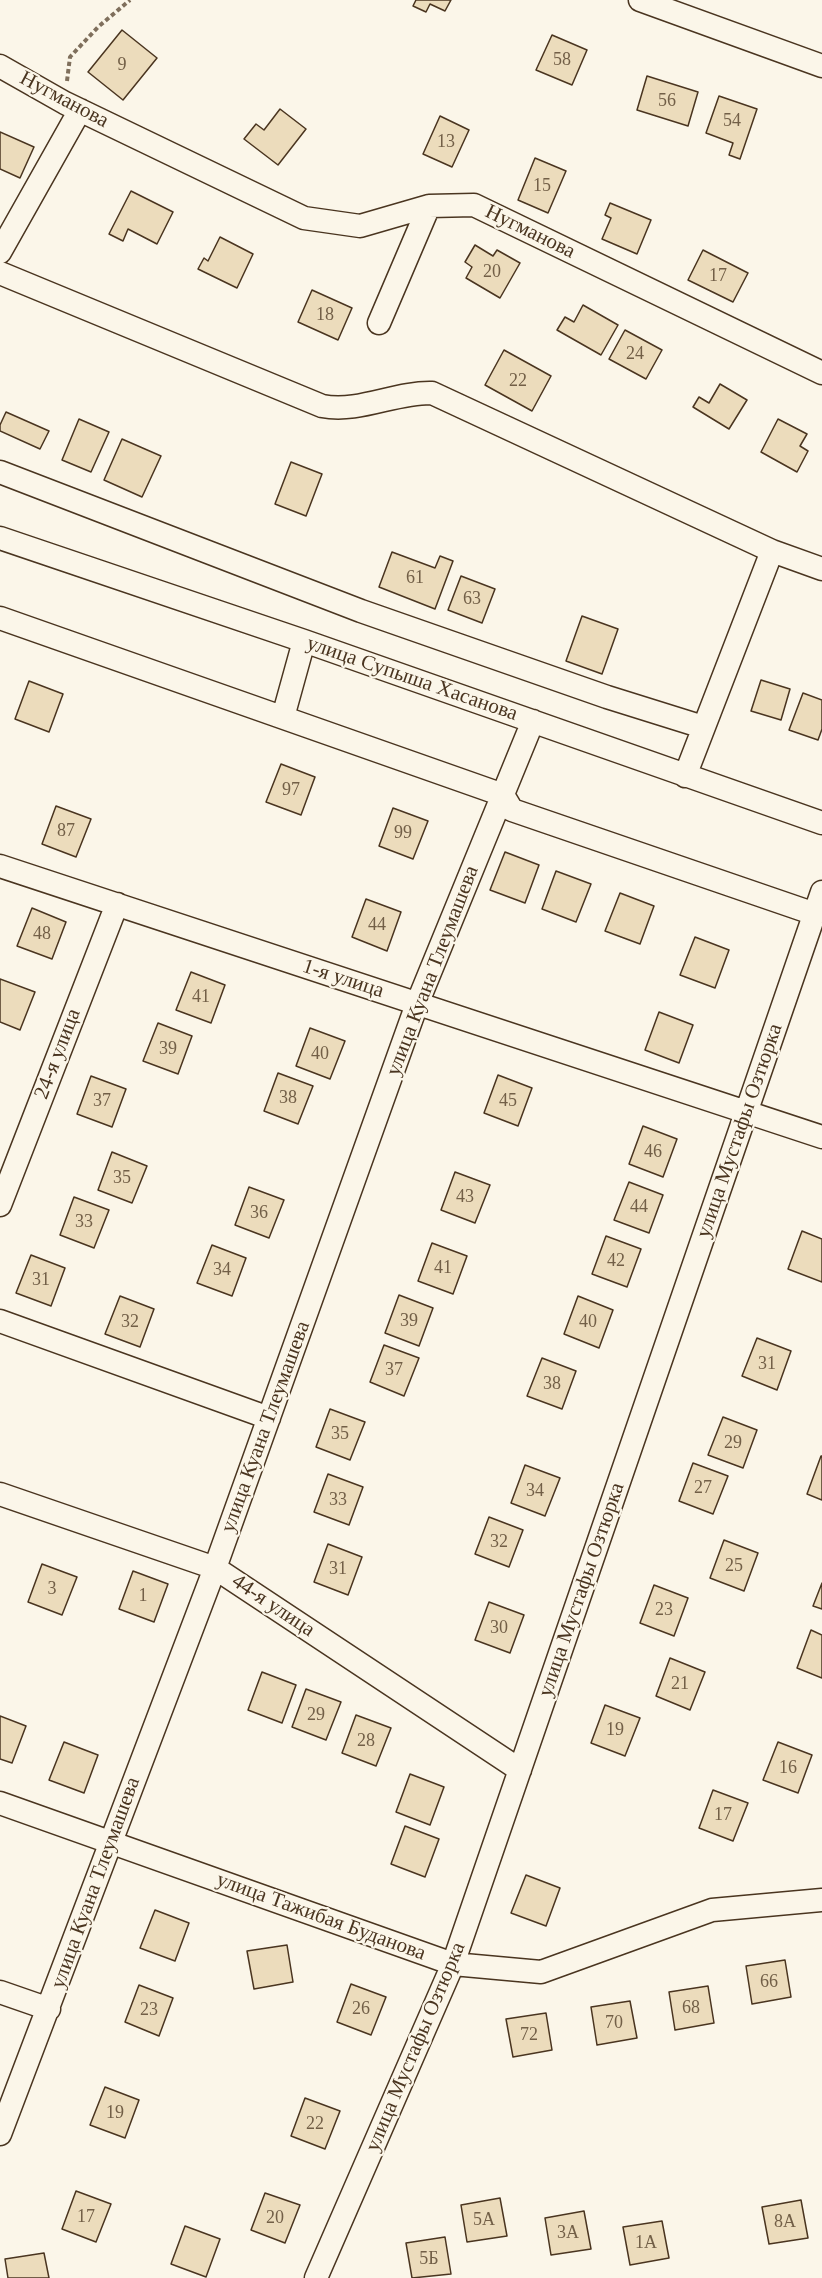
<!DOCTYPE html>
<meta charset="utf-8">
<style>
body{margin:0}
canvas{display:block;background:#fbf6e9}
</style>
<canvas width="822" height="2278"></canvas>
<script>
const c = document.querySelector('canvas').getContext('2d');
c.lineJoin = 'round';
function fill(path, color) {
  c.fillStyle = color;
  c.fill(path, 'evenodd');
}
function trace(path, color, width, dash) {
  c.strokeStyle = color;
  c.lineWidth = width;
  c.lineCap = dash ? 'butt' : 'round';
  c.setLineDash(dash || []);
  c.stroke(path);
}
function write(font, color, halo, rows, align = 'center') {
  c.font = font + ' Georgia,serif';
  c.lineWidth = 4.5;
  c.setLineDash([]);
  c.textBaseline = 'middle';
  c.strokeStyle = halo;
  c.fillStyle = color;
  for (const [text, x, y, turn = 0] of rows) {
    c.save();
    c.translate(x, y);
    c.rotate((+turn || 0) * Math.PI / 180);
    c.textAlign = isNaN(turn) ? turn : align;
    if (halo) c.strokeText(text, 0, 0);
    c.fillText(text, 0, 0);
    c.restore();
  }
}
const building = new Path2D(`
 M 416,0 L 451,0 L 445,11 L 430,4 L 426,12 L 413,6 Z
 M 122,30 L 157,58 L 123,100 L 88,72 Z
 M 552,35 L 587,50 L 572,85 L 536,70 Z
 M 647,76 L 698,92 L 688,126 L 637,110 Z
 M 719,96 L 757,109 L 740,159 L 729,155 L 733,143 L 706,133 Z
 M 280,109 L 306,129 L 278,165 L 244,139 L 256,124 L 264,130 Z
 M 440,116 L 469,130 L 452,167 L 423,154 Z
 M 0,132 L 34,147 L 20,178 L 0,169 Z
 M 535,158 L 566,171 L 548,213 L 518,200 Z
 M 131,191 L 173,212 L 157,244 L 128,229 L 123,241 L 109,234 Z
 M 610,203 L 651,220 L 637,254 L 602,239 L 611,218 L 605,215 Z
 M 220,237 L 253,254 L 237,288 L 198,269 L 204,258 L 208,261 Z
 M 475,245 L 493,256 L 497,250 L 520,263 L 500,298 L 466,278 L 472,267 L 465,262 Z
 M 703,250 L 748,273 L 733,302 L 688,280 Z
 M 312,290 L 352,308 L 338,340 L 298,322 Z
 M 583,305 L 618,325 L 601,355 L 557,330 L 565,317 L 574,322 Z
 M 625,330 L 662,350 L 646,379 L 609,359 Z
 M 504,350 L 551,376 L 532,411 L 485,385 Z
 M 720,384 L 747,400 L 729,429 L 693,407 L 699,397 L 709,403 Z
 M 6,412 L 49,431 L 40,449 L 0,431 L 0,425 Z
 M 79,419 L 109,432 L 91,472 L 62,460 Z
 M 778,419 L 807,434 L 800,446 L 808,451 L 797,472 L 761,452 Z
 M 122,439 L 161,456 L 142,497 L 104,480 Z
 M 291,462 L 322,474 L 306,516 L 275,504 Z
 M 392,552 L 435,568 L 440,556 L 453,561 L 435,609 L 379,587 Z
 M 461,576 L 495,589 L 482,623 L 448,610 Z
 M 582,616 L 618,629 L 602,674 L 566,661 Z
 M 761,680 L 790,689 L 781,720 L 751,711 Z
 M 29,681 L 63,694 L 49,732 L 15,719 Z
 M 803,693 L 822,700 L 822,729 L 818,740 L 789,730 Z
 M 281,764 L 315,777 L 301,815 L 266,802 Z
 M 56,806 L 91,819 L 76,857 L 42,844 Z
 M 393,808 L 428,821 L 413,859 L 379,846 Z
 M 505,852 L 539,865 L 525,903 L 490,890 Z
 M 556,871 L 591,884 L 576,922 L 542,909 Z
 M 620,893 L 654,906 L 640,944 L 605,931 Z
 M 366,899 L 401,912 L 387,951 L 352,937 Z
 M 32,908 L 66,922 L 52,959 L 17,946 Z
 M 695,937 L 729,950 L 715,988 L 680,975 Z
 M 191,972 L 225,985 L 211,1023 L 176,1010 Z
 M 0,979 L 35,992 L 20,1030 L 0,1022 Z
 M 659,1012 L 693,1025 L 679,1063 L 645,1050 Z
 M 158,1023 L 192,1036 L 178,1074 L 143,1061 Z
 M 310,1028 L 345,1041 L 330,1079 L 296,1066 Z
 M 278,1073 L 313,1086 L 298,1124 L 264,1111 Z
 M 498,1075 L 532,1088 L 518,1126 L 484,1113 Z
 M 91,1076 L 126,1089 L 112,1127 L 77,1114 Z
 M 643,1126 L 677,1139 L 663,1177 L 629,1164 Z
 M 112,1152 L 147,1166 L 132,1203 L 98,1190 Z
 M 455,1172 L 490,1185 L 475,1223 L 441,1210 Z
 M 629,1182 L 663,1195 L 649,1233 L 614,1220 Z
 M 249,1187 L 284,1200 L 269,1238 L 235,1225 Z
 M 74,1197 L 109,1210 L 94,1248 L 60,1235 Z
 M 802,1231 L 822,1239 L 822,1282 L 788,1269 Z
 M 606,1236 L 641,1249 L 627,1287 L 592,1274 Z
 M 432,1243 L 467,1256 L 453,1294 L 418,1281 Z
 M 212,1245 L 246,1258 L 232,1296 L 197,1283 Z
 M 31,1255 L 65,1268 L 51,1306 L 16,1293 Z
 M 399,1295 L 433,1308 L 419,1346 L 385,1333 Z
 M 120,1296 L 154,1309 L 140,1347 L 105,1334 Z
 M 578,1296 L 613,1310 L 599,1348 L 564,1334 Z
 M 757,1338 L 791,1351 L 777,1390 L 742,1376 Z
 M 384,1345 L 419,1358 L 404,1396 L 370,1382 Z
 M 542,1358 L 576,1371 L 562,1409 L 527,1396 Z
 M 330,1409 L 365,1422 L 350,1460 L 316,1447 Z
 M 723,1417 L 757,1430 L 743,1468 L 708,1455 Z
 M 821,1456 L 822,1456 L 822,1500 L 807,1494 Z
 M 693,1463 L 728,1476 L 713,1514 L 679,1501 Z
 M 525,1465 L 560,1478 L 545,1516 L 511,1503 Z
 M 328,1474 L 363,1487 L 349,1525 L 314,1512 Z
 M 489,1517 L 523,1530 L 509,1567 L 475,1554 Z
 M 724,1540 L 758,1553 L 744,1591 L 710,1578 Z
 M 328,1544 L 362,1557 L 348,1595 L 314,1582 Z
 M 42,1564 L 77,1577 L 62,1615 L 28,1602 Z
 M 133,1571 L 168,1584 L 154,1622 L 119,1609 Z
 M 822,1583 L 822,1609 L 813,1606 Z
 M 654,1585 L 688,1598 L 674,1636 L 640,1623 Z
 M 489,1602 L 524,1615 L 510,1653 L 475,1640 Z
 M 811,1630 L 822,1635 L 822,1678 L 797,1668 Z
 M 670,1658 L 705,1672 L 690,1710 L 656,1696 Z
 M 262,1672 L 296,1685 L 282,1723 L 248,1710 Z
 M 306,1689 L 341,1702 L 326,1740 L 292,1727 Z
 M 605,1705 L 640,1718 L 625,1756 L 591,1743 Z
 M 356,1715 L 391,1728 L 376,1766 L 342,1753 Z
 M 0,1716 L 26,1726 L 12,1763 L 0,1759 Z
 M 64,1742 L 98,1755 L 84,1793 L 49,1780 Z
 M 778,1742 L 812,1755 L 798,1793 L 763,1780 Z
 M 410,1774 L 444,1787 L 430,1825 L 396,1812 Z
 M 713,1790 L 748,1803 L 733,1841 L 699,1828 Z
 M 405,1826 L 439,1839 L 425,1877 L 391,1864 Z
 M 526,1875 L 560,1888 L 546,1926 L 511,1913 Z
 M 155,1910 L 189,1923 L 175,1961 L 140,1948 Z
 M 287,1945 L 293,1982 L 254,1989 L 247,1951 Z
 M 785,1960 L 791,1997 L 752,2004 L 746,1966 Z
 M 351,1984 L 386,1997 L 371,2035 L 337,2022 Z
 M 139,1985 L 173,1998 L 159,2036 L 125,2022 Z
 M 708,1986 L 714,2023 L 675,2030 L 669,1992 Z
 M 630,2001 L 637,2038 L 597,2045 L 591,2007 Z
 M 546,2013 L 552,2050 L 513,2057 L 506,2019 Z
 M 105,2087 L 139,2100 L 125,2138 L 90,2125 Z
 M 305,2098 L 340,2111 L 325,2149 L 291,2136 Z
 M 76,2191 L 111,2204 L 96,2242 L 62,2229 Z
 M 265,2193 L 300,2205 L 285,2243 L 251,2230 Z
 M 500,2198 L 507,2236 L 467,2242 L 461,2205 Z
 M 801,2200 L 808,2238 L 769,2244 L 762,2207 Z
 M 584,2211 L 591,2249 L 551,2255 L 545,2218 Z
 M 662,2221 L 669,2258 L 630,2265 L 623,2227 Z
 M 185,2226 L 220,2239 L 206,2277 L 171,2264 Z
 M 445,2237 L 451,2274 L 412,2278 L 406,2243 Z
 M 44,2253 L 49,2278 L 8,2278 L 5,2259 Z`);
const path = new Path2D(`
 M 67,81 L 70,57 L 98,27 L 130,0`);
const minor = new Path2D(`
 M 640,0 L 822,66
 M 0,66 L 65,103 L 304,218 L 360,226 L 429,206 L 474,205 L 822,373
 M 0,252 L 80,110
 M 0,273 L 322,406 C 360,413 395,392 432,393 L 772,551 L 685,776
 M 379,323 L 429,206
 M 0,472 L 361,611 L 607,697 L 703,727
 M 0,538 L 304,641 L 822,823
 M 772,551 L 822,569
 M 0,618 L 503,795 L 512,810 L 815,914
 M 283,717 L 304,641
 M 0,866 L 822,1137
 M 0,1205 L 117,904
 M 0,1321 L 269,1418
 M 0,1494 L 215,1568 L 520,1770
 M 0,1803 L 453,1964 L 541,1972 L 712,1910 L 822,1900
 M 0,1992 L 49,2009
 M 0,2134 L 215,1568 L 417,1004 L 533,721
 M 316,2278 L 453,1964 L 822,892`);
const numberNames = [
 ["58",562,60],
 ["9",122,65],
 ["56",667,101],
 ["54",732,121],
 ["13",446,142],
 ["15",542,186],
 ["20",492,272],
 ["17",718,276],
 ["18",325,315],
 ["24",635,354],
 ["22",518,381],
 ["61",415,578],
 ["63",472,599],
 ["97",291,790],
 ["87",66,831],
 ["99",403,833],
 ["44",377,925],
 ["48",42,934],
 ["41",201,997],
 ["39",168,1049],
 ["40",320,1054],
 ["38",288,1098],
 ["37",102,1101],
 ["45",508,1101],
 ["46",653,1152],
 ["35",122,1178],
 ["43",465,1197],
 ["44",639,1207],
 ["36",259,1213],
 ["33",84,1222],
 ["42",616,1261],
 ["41",443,1268],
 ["34",222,1270],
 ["31",41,1280],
 ["39",409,1321],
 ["32",130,1322],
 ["40",588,1322],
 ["31",767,1364],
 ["37",394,1370],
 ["38",552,1384],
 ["35",340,1434],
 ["29",733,1443],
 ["27",703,1488],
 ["34",535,1491],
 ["33",338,1500],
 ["32",499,1542],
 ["25",734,1566],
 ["31",338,1569],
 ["3",52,1589],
 ["1",143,1596],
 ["23",664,1610],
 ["30",499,1628],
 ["21",680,1684],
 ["29",316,1715],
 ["19",615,1730],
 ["28",366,1741],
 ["16",788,1768],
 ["17",723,1815],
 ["66",769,1982],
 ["68",691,2008],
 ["26",361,2009],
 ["23",149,2010],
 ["70",614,2023],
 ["72",529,2035],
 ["19",115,2113],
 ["22",315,2124],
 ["17",86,2217],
 ["20",275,2218],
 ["5А",484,2220],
 ["8А",785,2222],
 ["3А",568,2233],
 ["1А",646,2243],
 ["5Б",429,2259]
];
const streetNames = [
 ["Нугманова",64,100,28],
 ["Нугманова",530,232,26],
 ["улица Супыша Хасанова",412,679,19],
 ["улица Куана Тлеумашева",433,971,-69],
 ["1-я улица",343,979,18],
 ["24-я улица",58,1054,-69],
 ["улица Мустафы Озтюрка",740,1131,-71],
 ["улица Куана Тлеумашева",266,1427,-70],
 ["улица Мустафы Озтюрка",582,1590,-71],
 ["44-я улица",273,1606,34],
 ["улица Куана Тлеумашева",96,1883,-70],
 ["улица Тажибая Буданова",321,1917,20],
 ["улица Мустафы Озтюрка",416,2047,-67]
];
fill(building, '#ecdcbc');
trace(building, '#4a3520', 1.5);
trace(minor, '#4a3520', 25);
trace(path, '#7f6f5c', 4, [4.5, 3]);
trace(minor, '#fbf6e9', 22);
write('18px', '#725f47', null, numberNames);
write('21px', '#4a3520', '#fbf6e9', streetNames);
</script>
